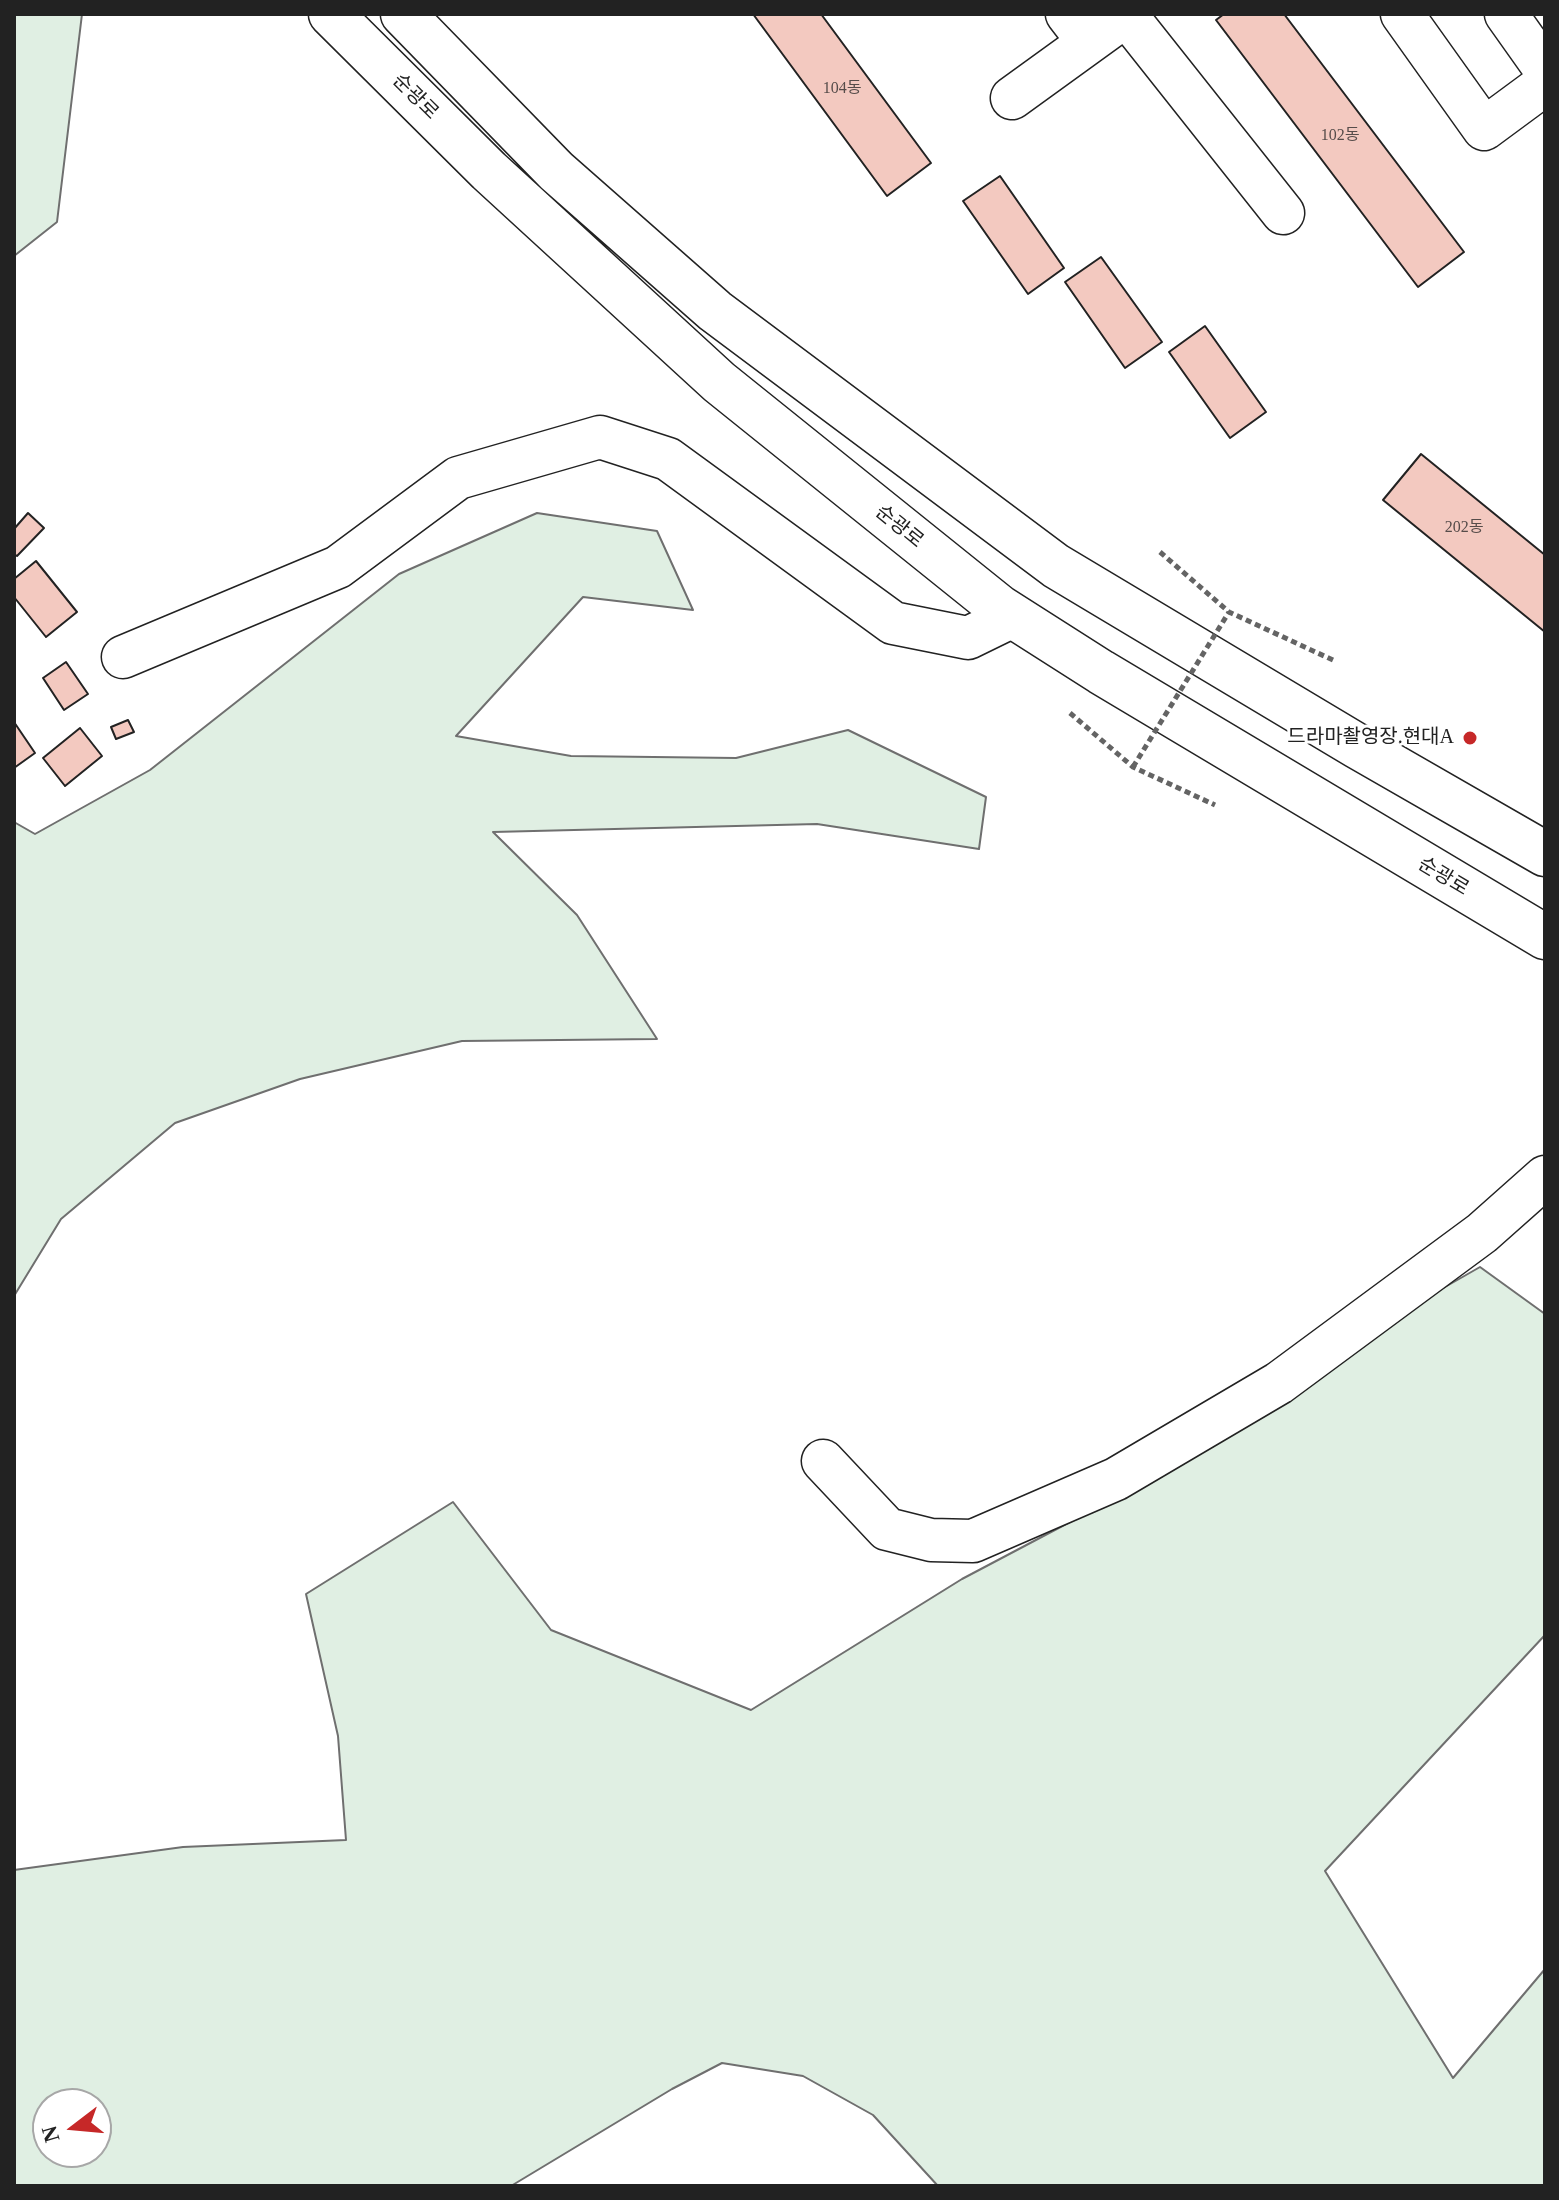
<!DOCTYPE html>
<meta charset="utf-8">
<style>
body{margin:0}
#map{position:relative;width:1559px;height:2200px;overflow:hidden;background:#fff;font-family:"Times New Roman",serif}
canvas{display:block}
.frame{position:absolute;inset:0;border:16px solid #222;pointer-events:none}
.north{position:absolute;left:32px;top:2088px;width:80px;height:80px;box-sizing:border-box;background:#fff;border:2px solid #a7a7a7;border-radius:50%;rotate:254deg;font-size:22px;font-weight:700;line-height:32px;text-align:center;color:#222}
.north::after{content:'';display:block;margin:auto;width:28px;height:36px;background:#c62828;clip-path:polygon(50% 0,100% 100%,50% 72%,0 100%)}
</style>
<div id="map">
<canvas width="1559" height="2200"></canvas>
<div class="frame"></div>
<div class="north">N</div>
</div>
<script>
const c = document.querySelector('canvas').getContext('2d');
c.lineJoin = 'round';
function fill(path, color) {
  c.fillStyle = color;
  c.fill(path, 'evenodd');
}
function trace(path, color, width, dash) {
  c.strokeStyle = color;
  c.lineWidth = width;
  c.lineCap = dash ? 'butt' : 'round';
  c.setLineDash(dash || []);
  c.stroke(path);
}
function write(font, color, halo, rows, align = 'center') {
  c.font = font + ' "Times New Roman","Noto Sans KR",serif';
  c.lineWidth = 6;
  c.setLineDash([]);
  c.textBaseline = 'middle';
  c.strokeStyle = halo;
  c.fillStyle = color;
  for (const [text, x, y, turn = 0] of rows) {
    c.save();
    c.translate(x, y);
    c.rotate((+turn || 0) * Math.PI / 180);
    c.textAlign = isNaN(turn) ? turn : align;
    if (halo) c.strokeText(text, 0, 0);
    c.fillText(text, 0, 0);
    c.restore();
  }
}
const green = new Path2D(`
 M 14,14 L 82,14 L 57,222 L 14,256 Z
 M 537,513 L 657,531 L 693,610 L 583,597 L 456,736 L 571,756 L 736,758 L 848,730 L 986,797 L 979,849 L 817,824 L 493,832 L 577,915 L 657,1039 L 462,1041 L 300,1079 L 175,1123 L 61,1219 L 14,1296 L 14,822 L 35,834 L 150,770 L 399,574 Z
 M 1480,1267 L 1545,1314 L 1545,1635 L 1325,1871 L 1453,2078 L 1545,1969 L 1545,2186 L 938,2186 L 873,2115 L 803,2076 L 722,2063 L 672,2089 L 511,2186 L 14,2186 L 14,1870 L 183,1847 L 346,1840 L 338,1736 L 306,1594 L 453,1502 L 551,1630 L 751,1710 L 962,1579 L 1161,1474 L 1438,1291 ZM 48,2104 L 96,2104 L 96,2152 L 48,2152 Z`);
const building = new Path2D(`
 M 753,14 L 821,14 L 931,163 L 887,196 Z
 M 1224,14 L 1284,14 L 1464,252 L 1418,287 L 1216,20 Z
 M 1000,176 L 1064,268 L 1028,294 L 963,201 Z
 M 1101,257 L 1162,342 L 1125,368 L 1065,282 Z
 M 1205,326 L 1266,412 L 1230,438 L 1169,352 Z
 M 1421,454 L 1545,555 L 1545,632 L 1383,500 Z
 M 28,513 L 44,528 L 17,556 L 14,554 L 14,529 Z
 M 36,561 L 77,612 L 46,637 L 14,597 L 14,579 Z
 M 66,662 L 88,694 L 64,710 L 43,678 Z
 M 128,720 L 134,732 L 116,739 L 111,727 Z
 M 14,722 L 35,753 L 14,768 Z
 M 80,728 L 102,756 L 65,786 L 43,758 Z`);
const path = new Path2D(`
 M 1160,552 L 1229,612 L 1335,661
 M 1070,713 L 1133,767 L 1215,805`);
const minor = new Path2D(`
 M 1067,14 L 1077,27 L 1126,15 L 1283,213
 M 1402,14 L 1484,129 L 1545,84
 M 1506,14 L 1545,69
 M 1012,98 L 1117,22
 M 123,657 L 338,567 L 458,478 L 600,437 L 668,459 L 893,623 L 968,638 L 1013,616
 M 823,1461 L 887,1529 L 931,1540 L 973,1541 L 1116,1479 L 1279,1383 L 1482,1233 L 1545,1177`);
const major = new Path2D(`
 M 331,14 L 489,171 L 719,382 L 999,607 L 1101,672 L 1545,937
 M 403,14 L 556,171 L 715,311 L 1056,566 L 1357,746 L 1545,854`);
const pathBridge = new Path2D(`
 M 1133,767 L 1229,612`);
const markers = [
 [1470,738,8,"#c62828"]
];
const numberNames = [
 ["104동",842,89],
 ["102동",1340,136],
 ["202동",1464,528]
];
const streetNames = [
 ["순광로",415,97,45],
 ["순광로",899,527,39],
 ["순광로",1443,877,31]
];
const poiNames = [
 ["드라마촬영장.현대A",1454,738]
];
fill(green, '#e0efe3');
trace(green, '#6f6f6f', 2);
fill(building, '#f3c9c0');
trace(building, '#222', 2);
trace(minor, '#222', 45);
trace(major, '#222', 47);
trace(path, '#646464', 5, [6, 4]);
trace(minor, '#fff', 42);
trace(major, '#fff', 44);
trace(pathBridge, '#646464', 5, [6, 4]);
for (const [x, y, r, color] of markers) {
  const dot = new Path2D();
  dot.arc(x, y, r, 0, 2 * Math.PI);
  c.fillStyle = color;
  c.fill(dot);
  trace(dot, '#fff', 3);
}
write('16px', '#564c4a', null, numberNames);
write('20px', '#222', '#fff', streetNames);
write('20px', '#222', '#fff', poiNames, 'right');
</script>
